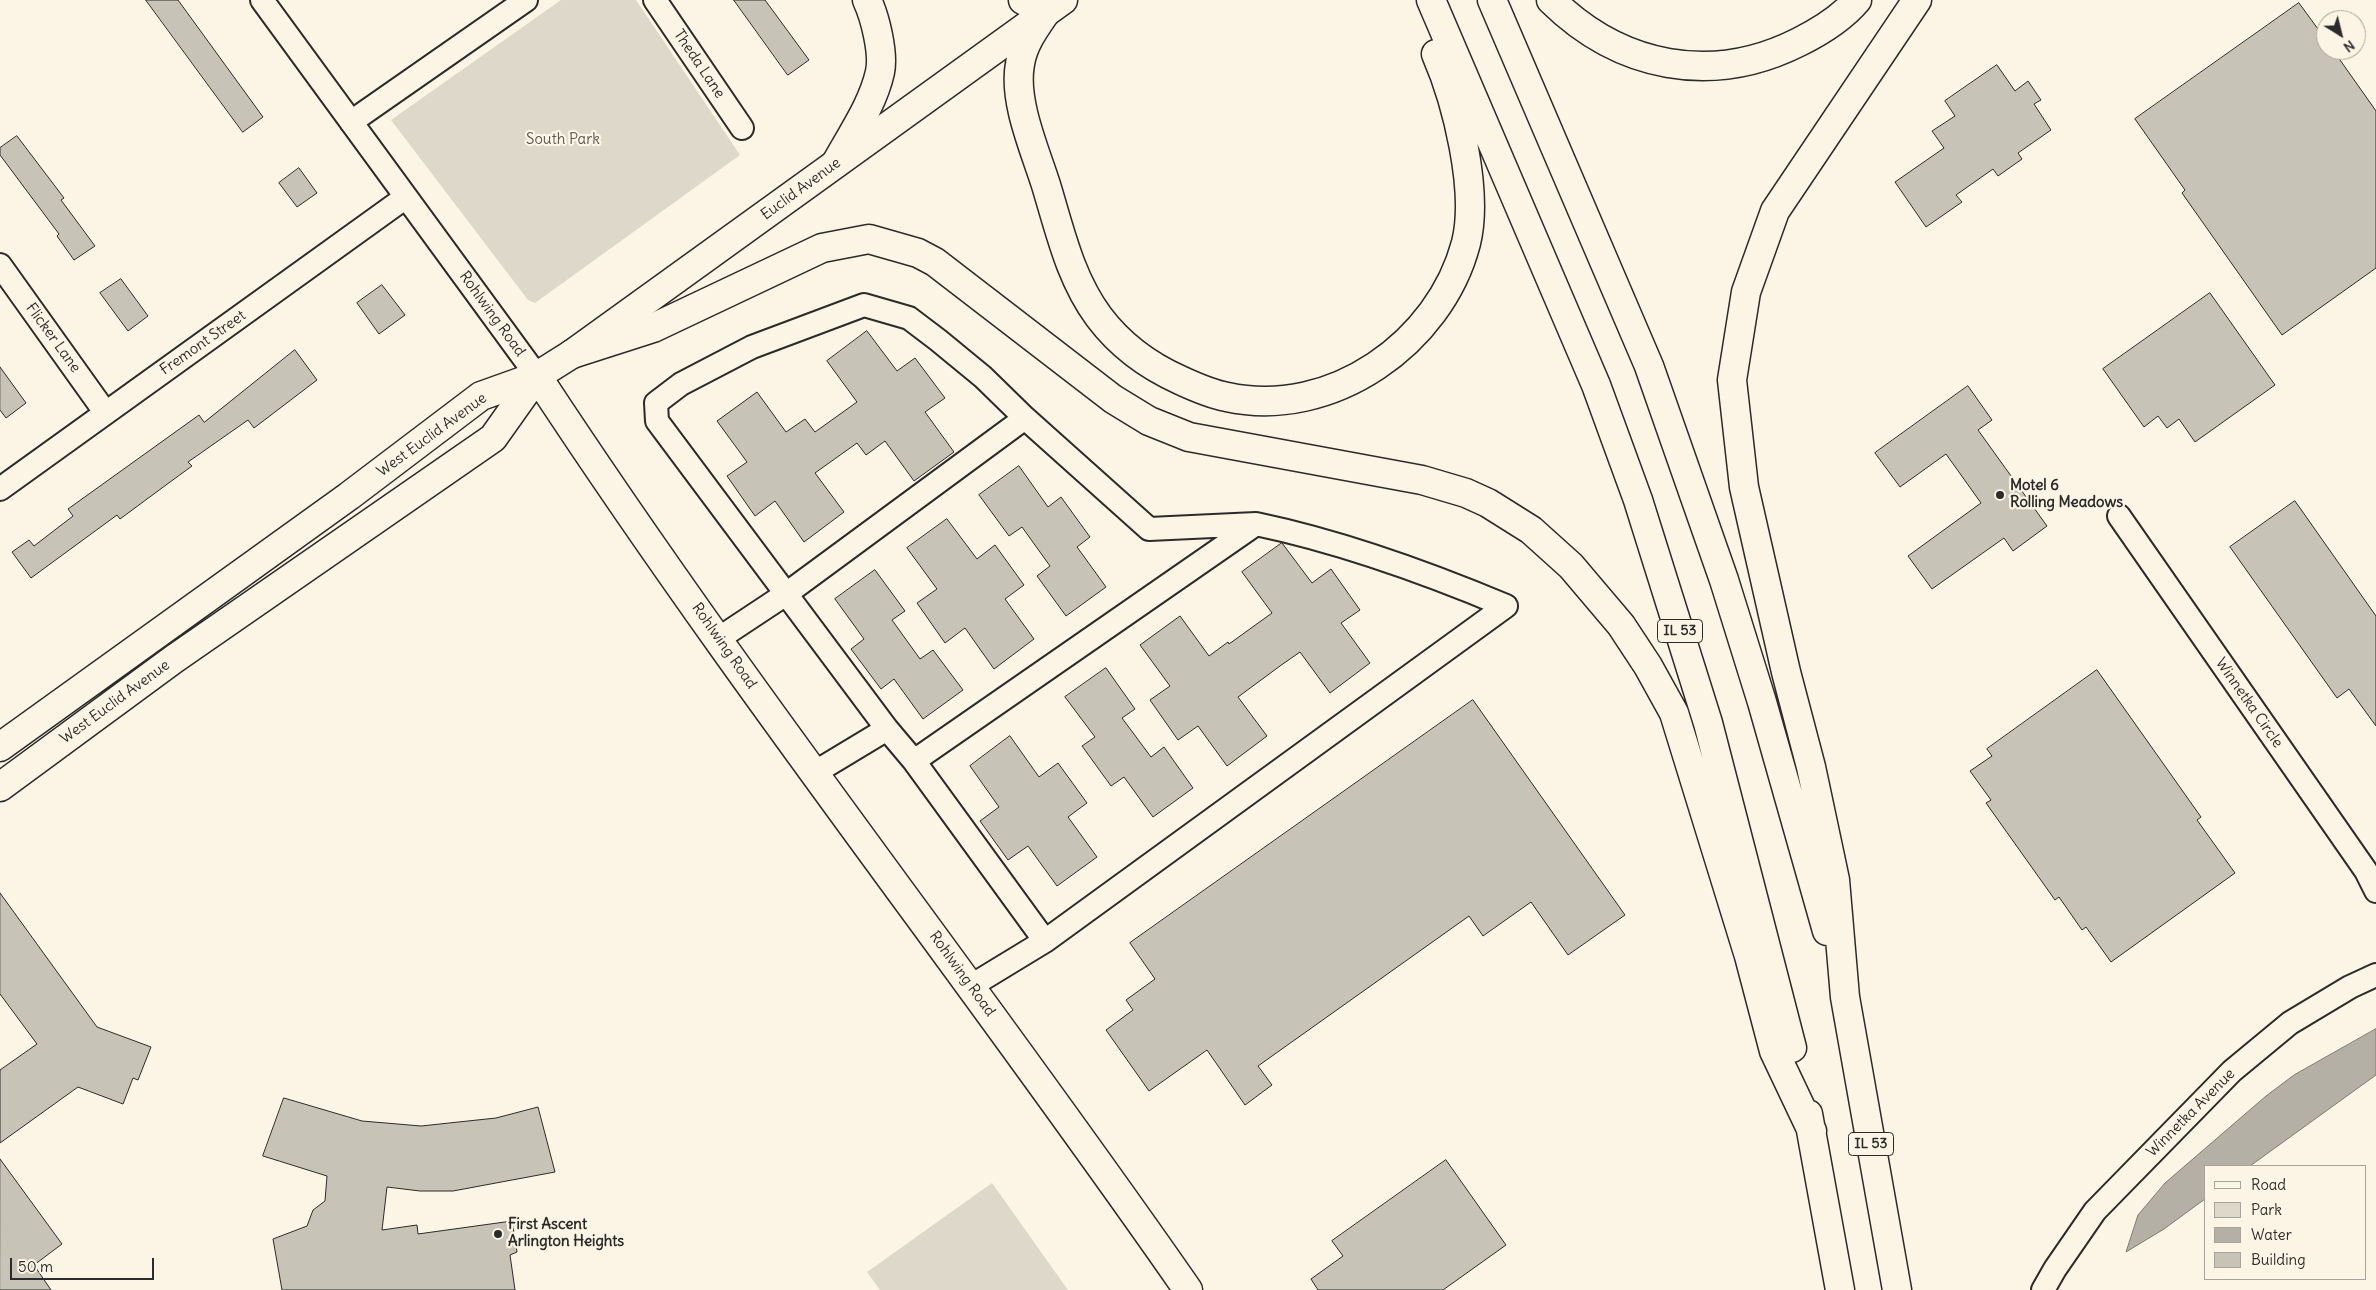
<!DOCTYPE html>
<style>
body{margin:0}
#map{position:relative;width:2376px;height:1290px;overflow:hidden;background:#fcf5e5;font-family:Delius,sans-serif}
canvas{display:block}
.legend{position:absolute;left:2204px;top:1165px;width:162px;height:115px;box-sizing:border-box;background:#fcf5e5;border:1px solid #a8a49b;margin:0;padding:6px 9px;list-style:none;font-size:15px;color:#2b2b2b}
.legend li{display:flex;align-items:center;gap:10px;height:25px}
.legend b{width:25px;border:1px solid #a8a49b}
.north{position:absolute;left:2316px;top:10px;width:50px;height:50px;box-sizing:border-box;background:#fcf5e5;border:1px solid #a8a49b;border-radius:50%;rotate:144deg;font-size:14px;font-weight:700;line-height:20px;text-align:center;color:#2b2b2b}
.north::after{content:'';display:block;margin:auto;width:18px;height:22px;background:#2b2b2b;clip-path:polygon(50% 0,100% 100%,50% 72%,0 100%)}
.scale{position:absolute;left:10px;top:1258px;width:144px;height:22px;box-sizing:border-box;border:2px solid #2b2b2b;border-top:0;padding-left:6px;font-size:15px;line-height:18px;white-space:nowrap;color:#2b2b2b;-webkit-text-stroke:4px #fcf5e5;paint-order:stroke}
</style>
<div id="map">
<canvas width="2376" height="1290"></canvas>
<ul class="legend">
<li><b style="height:6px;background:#fcf5e5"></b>Road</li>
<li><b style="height:14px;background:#ded8ca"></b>Park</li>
<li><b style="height:14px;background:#b4b0a5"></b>Water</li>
<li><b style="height:14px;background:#c8c3b7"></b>Building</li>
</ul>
<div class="north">N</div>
<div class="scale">50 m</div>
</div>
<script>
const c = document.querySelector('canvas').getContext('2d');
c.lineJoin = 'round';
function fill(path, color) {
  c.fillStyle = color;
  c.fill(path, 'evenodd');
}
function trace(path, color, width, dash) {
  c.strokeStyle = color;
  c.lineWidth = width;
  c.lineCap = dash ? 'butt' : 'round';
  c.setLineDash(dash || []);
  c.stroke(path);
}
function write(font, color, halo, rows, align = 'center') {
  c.font = font + ' Delius,sans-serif';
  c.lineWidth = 4.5;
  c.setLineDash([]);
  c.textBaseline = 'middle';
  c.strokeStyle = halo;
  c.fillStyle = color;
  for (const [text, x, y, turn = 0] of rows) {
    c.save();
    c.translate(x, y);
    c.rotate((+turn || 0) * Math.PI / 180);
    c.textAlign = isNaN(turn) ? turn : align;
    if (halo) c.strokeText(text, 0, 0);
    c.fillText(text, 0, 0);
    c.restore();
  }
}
const green = new Path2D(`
 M 561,0 L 636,0 L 740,155 L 535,303 L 528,300 L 391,120 Z
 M 992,1183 L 1068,1290 L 880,1290 L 867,1272 Z`);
const water = new Path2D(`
 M 2376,1029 L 2376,1075 L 2250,1166 L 2205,1166 L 2205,1199 L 2164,1229 L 2126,1252 L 2138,1215 L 2165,1183 L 2266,1096 L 2294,1075 Z`);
const building = new Path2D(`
 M 146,0 L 178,0 L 263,117 L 243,132 Z
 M 734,0 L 765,0 L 809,60 L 788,75 Z
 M 2299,3 L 2326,40 L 2326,50 L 2333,50 L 2376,111 L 2376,268 L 2282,335 L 2182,193 L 2185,190 L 2135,119 Z
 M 1997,65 L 2015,91 L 2028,81 L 2041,100 L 2034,104 L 2051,130 L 2018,153 L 2022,159 L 1998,176 L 1993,169 L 1956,195 L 1962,202 L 1926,227 L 1895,182 L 1944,148 L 1932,131 L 1955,116 L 1945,101 Z
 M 17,136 L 64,198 L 61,200 L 95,246 L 74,260 L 57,236 L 59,234 L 0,155 L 0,148 Z
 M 299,168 L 317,193 L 297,207 L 279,183 Z
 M 121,279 L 148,316 L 128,331 L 100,293 Z
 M 382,285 L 405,315 L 379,334 L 357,303 Z
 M 2210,293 L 2275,385 L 2195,442 L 2179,419 L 2167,428 L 2158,416 L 2144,427 L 2103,369 Z
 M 867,331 L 897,371 L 915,358 L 945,398 L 925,412 L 954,452 L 914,481 L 885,441 L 866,455 L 857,443 L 815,473 L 844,512 L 804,542 L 775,501 L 755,516 L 727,476 L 747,462 L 717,421 L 757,392 L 786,432 L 805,419 L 815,432 L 857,402 L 827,361 Z
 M 295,350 L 317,380 L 254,428 L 248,420 L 188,462 L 192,466 L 166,485 L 120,519 L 117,515 L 31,578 L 12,552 L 29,540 L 34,546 L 73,516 L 68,509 L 199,415 L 204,422 Z
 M 0,367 L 26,403 L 6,418 L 0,410 Z
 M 1968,386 L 1992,420 L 1978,430 L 2047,526 L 2013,551 L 2004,538 L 1932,589 L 1908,556 L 1981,503 L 1946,454 L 1900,487 L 1875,453 Z
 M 1019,466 L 1048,507 L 1061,497 L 1090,537 L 1077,547 L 1106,587 L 1066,616 L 1037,576 L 1050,566 L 1022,527 L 1009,536 L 979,495 Z
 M 2295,501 L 2376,616 L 2376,726 L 2349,689 L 2337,698 L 2230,547 Z
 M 947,519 L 977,559 L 995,545 L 1024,585 L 1005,599 L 1034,639 L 994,669 L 965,628 L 945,643 L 917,603 L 937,589 L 907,548 Z
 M 1282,543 L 1312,583 L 1331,569 L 1360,610 L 1341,623 L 1370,663 L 1330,693 L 1300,652 L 1280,666 L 1238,697 L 1267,736 L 1227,766 L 1198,726 L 1178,740 L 1150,700 L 1170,686 L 1140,645 L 1180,616 L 1209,656 L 1228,642 L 1229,644 L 1272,613 L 1242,572 Z
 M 875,570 L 905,611 L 892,620 L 920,659 L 933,650 L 963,690 L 923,719 L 894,679 L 881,689 L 851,649 L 864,639 L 835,599 Z
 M 1106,668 L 1135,709 L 1122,718 L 1151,757 L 1164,747 L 1193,788 L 1153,817 L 1124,777 L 1111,786 L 1082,746 L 1095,737 L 1065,697 Z
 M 2097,670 L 2201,817 L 2197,820 L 2235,873 L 2111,962 L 2086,927 L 2082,930 L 2059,897 L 2055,900 L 1986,803 L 1991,800 L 1970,771 L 1992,756 L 1987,749 Z
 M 1473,700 L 1625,915 L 1568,955 L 1531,902 L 1483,936 L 1469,916 L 1258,1066 L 1272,1085 L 1245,1105 L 1207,1050 L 1149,1091 L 1106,1030 L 1133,1010 L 1126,1000 L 1155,979 L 1130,943 Z
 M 1010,736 L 1039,777 L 1058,763 L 1087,803 L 1068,817 L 1097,857 L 1057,886 L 1028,846 L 1008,860 L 980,821 L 999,807 L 970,766 Z
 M 0,893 L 97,1027 L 151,1047 L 138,1080 L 133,1078 L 123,1104 L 78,1087 L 0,1143 L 0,1070 L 37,1044 L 0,994 Z
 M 284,1098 L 362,1121 L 421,1126 L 496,1118 L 538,1107 L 555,1172 L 453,1191 L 420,1191 L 387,1187 L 382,1230 L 417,1225 L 418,1234 L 512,1221 L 517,1252 L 510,1255 L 515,1290 L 282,1290 L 273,1239 L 307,1226 L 313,1210 L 325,1201 L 327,1176 L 263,1156 Z
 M 0,1159 L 62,1244 L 34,1265 L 51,1290 L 0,1290 Z
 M 1446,1160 L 1506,1245 L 1443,1290 L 1318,1290 L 1311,1279 L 1343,1256 L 1332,1241 Z`);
const minor = new Path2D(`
 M 262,0 L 537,376
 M 655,0 L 742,128
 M 351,122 L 526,0
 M 0,265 L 105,412
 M 0,489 L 406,197
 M 2119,516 L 2366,871 L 2376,891
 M 718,639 L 786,594 L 1025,418
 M 914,761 L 1256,524 C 1342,542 1425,572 1506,606
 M 814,773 L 887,729
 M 1045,941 L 914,761 L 887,729 L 657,421 L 656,403 L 681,384 L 752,347 L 864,305 L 909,318 L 938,340 L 983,377 L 1025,418 L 1149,529 L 1256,524
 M 971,986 L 1045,941 L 1506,606
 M 2043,1290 L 2055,1269 L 2095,1211 L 2232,1071 L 2290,1023 L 2350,987 L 2376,975`);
const major = new Path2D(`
 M 537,376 C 742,689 975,983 1188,1290
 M 0,747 L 349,496 L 481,396 L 537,376 L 572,354 L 1063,0
 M 0,787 L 174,659 L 493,438 L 537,376`);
const highway = new Path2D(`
 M 1023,0 L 1046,12 C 1035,28 1023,44 1020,64 C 1013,101 1035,150 1046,185 C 1060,231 1070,278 1099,317 C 1120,345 1149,366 1180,380 C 1195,387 1211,394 1227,397 C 1331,420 1440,343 1466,243 C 1479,191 1457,102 1436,54
 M 1431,0 L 1596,385 L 1638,500 L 1708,723 L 1792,1048
 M 1492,0 L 1649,366 L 1724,580 L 1762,702 L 1827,931
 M 1551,0 C 1620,68 1712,86 1799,42 C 1819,32 1842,18 1857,0
 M 836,163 C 852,134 873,104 880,72 C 884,53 875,17 867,0
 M 572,354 L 653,328 L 822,248 L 869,239 L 918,253 L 935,262 L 1113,399 L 1149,421 L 1189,437 L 1422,480 L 1466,493 L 1488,503 L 1531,530 L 1571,566 L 1621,625 L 1648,666 L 1674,713 L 1749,956 L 1774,1051 L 1812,1131
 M 1808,1114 L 1840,1290
 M 1897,1290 L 1845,997 L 1835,880 L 1811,767 L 1786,672 L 1744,487 L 1732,380 L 1746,292 L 1775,211 L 1917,0`);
const markers = [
 [2000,495,5,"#2b2b2b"],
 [498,1234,5,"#2b2b2b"]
];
const shields = [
 [1680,631,45],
 [1871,1144,45]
];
const shieldNames = [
 ["IL 53",1680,631],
 ["IL 53",1871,1144]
];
const streetNames = [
 ["Theda Lane",699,64,56],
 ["Euclid Avenue",801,189,-36],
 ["Rohlwing Road",492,314,54],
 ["Flicker Lane",53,338,54],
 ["Fremont Street",203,343,-35],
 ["West Euclid Avenue",432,435,-36],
 ["Rohlwing Road",724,646,55],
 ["West Euclid Avenue",115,702,-36],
 ["Winnetka Circle",2249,703,55],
 ["Rohlwing Road",962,974,54],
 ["Winnetka Avenue",2191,1113,-45]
];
const parkNames = [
 ["South Park",563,140]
];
const poiNames = [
 ["Motel 6",2010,486],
 ["Rolling Meadows",2010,503],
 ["First Ascent",508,1225],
 ["Arlington Heights",508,1242]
];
fill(green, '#ded8ca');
fill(water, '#b4b0a5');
trace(water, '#7d7b74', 1);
fill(building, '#c8c3b7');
trace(building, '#2b2b2b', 1);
trace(minor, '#2b2b2b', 26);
trace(major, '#2b2b2b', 31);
trace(highway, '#2b2b2b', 31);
trace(minor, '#fcf5e5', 22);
trace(major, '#fcf5e5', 28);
trace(highway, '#fcf5e5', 28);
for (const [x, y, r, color] of markers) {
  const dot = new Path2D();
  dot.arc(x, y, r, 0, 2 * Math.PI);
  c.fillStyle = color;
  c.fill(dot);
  trace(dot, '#fcf5e5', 2);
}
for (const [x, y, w] of shields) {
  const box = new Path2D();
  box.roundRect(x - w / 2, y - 11.5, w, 23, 4);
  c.fillStyle = '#fcf5e5';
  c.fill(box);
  trace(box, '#2b2b2b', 1);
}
write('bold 14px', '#2b2b2b', null, shieldNames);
write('15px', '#2b2b2b', '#fcf5e5', streetNames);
write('15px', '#585653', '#fcf5e5', parkNames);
write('bold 15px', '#2b2b2b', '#fcf5e5', poiNames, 'left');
</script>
